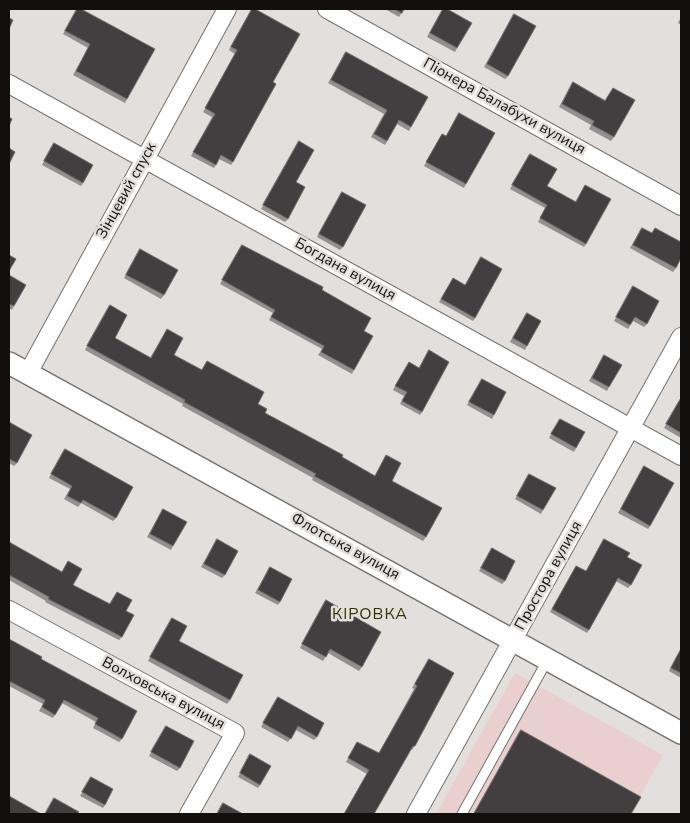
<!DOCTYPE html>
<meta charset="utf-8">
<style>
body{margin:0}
#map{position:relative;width:690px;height:823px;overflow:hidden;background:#e2dfdc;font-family:"Nunito Sans",sans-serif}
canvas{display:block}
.frame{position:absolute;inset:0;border:10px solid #11100f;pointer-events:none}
</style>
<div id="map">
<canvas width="690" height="823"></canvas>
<div class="frame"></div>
</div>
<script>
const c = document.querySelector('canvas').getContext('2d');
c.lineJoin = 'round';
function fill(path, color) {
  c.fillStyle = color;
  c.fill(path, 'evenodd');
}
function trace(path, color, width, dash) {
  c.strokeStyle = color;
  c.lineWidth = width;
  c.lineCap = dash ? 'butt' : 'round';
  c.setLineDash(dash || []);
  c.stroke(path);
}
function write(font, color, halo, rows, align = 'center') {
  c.font = font + ' "Nunito Sans",sans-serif';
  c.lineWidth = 5;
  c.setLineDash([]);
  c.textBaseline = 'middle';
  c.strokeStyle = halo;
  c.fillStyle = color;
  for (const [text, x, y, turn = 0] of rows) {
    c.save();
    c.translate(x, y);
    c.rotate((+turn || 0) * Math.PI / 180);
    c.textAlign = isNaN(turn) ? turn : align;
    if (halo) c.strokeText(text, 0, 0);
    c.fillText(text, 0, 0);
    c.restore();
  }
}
const industrial = new Path2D(`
 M 515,673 L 663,755 L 630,814 L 436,814 Z`);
const service = new Path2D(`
 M 462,814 L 548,659`);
const minor = new Path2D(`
 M 327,9 L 681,206
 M 9,84 L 681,456
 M 28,373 L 227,9
 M 9,610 L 235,733 L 189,814
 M 416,814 L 681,337`);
const tertiary = new Path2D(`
 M 9,363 L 681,733`);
const wall = new Path2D(`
 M 77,9 L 127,99 L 125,103 L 73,75 L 88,48 L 63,34 Z
 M 252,9 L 273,82 L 233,162 L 231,165 L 219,159 L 214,168 L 191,156 L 212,117 L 203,112 L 235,54 L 229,50 Z
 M 385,9 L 404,9 L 399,17 Z
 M 443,9 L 457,48 L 455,52 L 427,37 Z
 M 514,14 L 508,76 L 505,79 L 484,67 Z
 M 681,17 L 681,25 L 678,23 Z
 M 346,52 L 411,127 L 409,131 L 397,124 L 385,145 L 371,137 L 384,114 L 328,83 Z
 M 573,82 L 605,100 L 613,88 L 614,137 L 611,141 L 589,129 L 591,125 L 559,107 Z
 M 459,113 L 466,184 L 464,188 L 424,166 L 440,138 L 442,134 L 446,136 Z
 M 299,141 L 296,182 L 288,219 L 285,222 L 261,209 Z
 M 54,143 L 83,183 L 81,186 L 42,165 Z
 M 530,154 L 547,186 L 575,202 L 585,185 L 586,244 L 584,247 L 538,222 L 545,208 L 510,189 Z
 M 342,192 L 343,247 L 340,250 L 317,237 Z
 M 642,228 L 676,268 L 673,272 L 630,248 Z
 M 242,245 L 322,290 L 364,331 L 354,370 L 352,374 L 318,355 L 322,349 L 269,320 L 273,313 L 220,284 Z
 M 140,249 L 164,295 L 161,299 L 124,278 Z
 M 481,257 L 475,318 L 473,321 L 439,302 L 453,278 L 465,285 Z
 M 9,275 L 14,306 L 12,310 L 9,308 Z
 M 633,286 L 647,324 L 644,327 L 633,321 L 628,329 L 614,321 Z
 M 110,305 L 115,338 L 150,358 L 167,329 L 174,355 L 201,370 L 207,361 L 258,404 L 265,413 L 342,457 L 375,476 L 386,455 L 392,481 L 426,537 L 423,541 L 312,480 L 313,478 L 182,406 L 183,404 L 85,350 Z
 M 527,313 L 527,346 L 525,350 L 510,342 Z
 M 429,350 L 422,412 L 420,415 L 400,404 L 404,396 L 393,390 L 409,362 L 419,368 Z
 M 604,355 L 609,387 L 607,391 L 589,381 Z
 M 482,379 L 494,415 L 492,419 L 467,405 Z
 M 681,398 L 681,438 L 664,428 Z
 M 560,419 L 576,448 L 574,452 L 549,438 Z
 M 9,422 L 17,463 L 14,466 L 9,463 Z
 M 65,449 L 116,518 L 113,521 L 81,503 L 78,507 L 64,499 L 70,489 L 49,478 Z
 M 644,466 L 650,526 L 648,529 L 618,513 Z
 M 529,474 L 543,510 L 541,514 L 515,499 Z
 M 163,509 L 173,546 L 171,550 L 147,537 Z
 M 217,539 L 225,575 L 222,578 L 201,567 Z
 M 604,539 L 627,557 L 631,585 L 628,588 L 616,581 L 587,633 L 550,612 L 576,566 L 586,571 Z
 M 9,542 L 62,572 L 68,561 L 73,585 L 109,604 L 117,592 L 126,611 L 122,637 L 119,640 L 45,602 L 46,601 L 9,580 Z
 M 492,548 L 505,581 L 502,584 L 479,571 Z
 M 270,567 L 280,602 L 278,605 L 255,593 Z
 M 326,600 L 362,667 L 359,671 L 328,653 L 323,661 L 300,648 Z
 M 172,618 L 179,641 L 230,700 L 227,704 L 148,661 Z
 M 9,639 L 41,659 L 122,739 L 119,742 L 93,728 L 96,722 L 62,703 L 53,718 L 39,711 L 43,704 L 9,686 Z
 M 681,648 L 681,678 L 669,671 Z
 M 429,659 L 415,746 L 412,750 L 411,749 L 367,774 L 346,762 L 357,742 L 379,753 L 414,689 L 412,688 Z
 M 278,697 L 317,737 L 314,740 L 296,730 L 288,742 L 261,727 Z
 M 166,726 L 180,768 L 177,771 L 149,756 Z
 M 521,730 L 631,814 L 473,814 Z
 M 250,754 L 260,785 L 258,788 L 238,777 Z
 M 91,777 L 105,805 L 103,808 L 80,796 Z`);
const building = new Path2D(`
 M 77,9 L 81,9 L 155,49 L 127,99 L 76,71 L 90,44 L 65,31 Z
 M 252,9 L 255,9 L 300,34 L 273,82 L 276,84 L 233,162 L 221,155 L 216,165 L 193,152 L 215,114 L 205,108 L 237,50 L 231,47 Z
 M 394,9 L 404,9 L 402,13 Z
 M 443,9 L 447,9 L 472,23 L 457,48 L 430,33 Z
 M 514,14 L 536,26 L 508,76 L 487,64 Z
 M 9,18 L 13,20 L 9,29 Z
 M 346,52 L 428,97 L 411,127 L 399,120 L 387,141 L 374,134 L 387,110 L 331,80 Z
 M 573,82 L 605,101 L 613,88 L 635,100 L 614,137 L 592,125 L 594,121 L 562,104 Z
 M 459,113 L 495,133 L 466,184 L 426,162 L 442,134 L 446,136 Z
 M 9,117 L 12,119 L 9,126 Z
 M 299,141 L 314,150 L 296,182 L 305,187 L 288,219 L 263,205 Z
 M 54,143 L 93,165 L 83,183 L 44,161 Z
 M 9,148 L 15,152 L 9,164 Z
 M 530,154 L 557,169 L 547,186 L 576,202 L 585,185 L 611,199 L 586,244 L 540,218 L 547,205 L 512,185 Z
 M 342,192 L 366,205 L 343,247 L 319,234 Z
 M 642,228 L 652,233 L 655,228 L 681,242 L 681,258 L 676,268 L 633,245 Z
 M 242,245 L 323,287 L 322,290 L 371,318 L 364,331 L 373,336 L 354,370 L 321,352 L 324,346 L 271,317 L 275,310 L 222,280 Z
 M 140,249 L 178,270 L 164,295 L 126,275 Z
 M 9,255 L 16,259 L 9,271 Z
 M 481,257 L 502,269 L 475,318 L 441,299 L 453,278 L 465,285 Z
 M 9,275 L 26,285 L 14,306 L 9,304 Z
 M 633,286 L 659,301 L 647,324 L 635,317 L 630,325 L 616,317 Z
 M 110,305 L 127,315 L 115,338 L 151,358 L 167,329 L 183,338 L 174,355 L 202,370 L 207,361 L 264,392 L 258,404 L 267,409 L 265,413 L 343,455 L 342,457 L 375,476 L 386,455 L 401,463 L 392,481 L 442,508 L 426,537 L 314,476 L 316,474 L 184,402 L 185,400 L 87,346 Z
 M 527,313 L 541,321 L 527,346 L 513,338 Z
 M 429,350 L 449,362 L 422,412 L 402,401 L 407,392 L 395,386 L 409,362 L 419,368 Z
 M 604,355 L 622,365 L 609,387 L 592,378 Z
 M 482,379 L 506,392 L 494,415 L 469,402 Z
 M 681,398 L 681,433 L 666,424 Z
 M 560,419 L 585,432 L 576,448 L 551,434 Z
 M 9,422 L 32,435 L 17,463 L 9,459 Z
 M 65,449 L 133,487 L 116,518 L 83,500 L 81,503 L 67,496 L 72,486 L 51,474 Z
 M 644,466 L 674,483 L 650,526 L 621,509 Z
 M 529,474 L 556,488 L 543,510 L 517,496 Z
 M 163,509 L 187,522 L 173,546 L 150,534 Z
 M 217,539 L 238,551 L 225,575 L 204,564 Z
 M 604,539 L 630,553 L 627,557 L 642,565 L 631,585 L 618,578 L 589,630 L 552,609 L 576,566 L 586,571 Z
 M 9,542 L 62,572 L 68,561 L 82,569 L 73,585 L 110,604 L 117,592 L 132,600 L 126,611 L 134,615 L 122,637 L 48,599 L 49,597 L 9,575 Z
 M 492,548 L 515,561 L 505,581 L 481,568 Z
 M 270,567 L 292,579 L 280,602 L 258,590 Z
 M 326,600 L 381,632 L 362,667 L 330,649 L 326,657 L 302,644 Z
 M 172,618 L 187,626 L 179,641 L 243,675 L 230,700 L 150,657 Z
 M 9,639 L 42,657 L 41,659 L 137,711 L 122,739 L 95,724 L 98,718 L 64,700 L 55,715 L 42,707 L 45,700 L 9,681 Z
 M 681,649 L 681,673 L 671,668 Z
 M 429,659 L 454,673 L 415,746 L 413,746 L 374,814 L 344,814 L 369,770 L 348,758 L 357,742 L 379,753 L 417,686 L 415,684 Z
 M 278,697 L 324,723 L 317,737 L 298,726 L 291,739 L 263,723 Z
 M 166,726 L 194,741 L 180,768 L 151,752 Z
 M 521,730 L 641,797 L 631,814 L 474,814 Z
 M 250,754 L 271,766 L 260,785 L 240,773 Z
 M 91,777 L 113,789 L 105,805 L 82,792 Z
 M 9,796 L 41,814 L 9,814 Z
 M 54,798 L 79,812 L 77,814 L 45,814 Z
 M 223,803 L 243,814 L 217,814 Z`);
const streetNames = [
 ["Піонера Балабухи вулиця",504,107,29],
 ["Зінцевий спуск",127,191,-61],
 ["Богдана вулиця",345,270,29],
 ["Флотська вулиця",345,547,29],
 ["Простора вулиця",549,576,-61],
 ["Волховська вулиця",163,694,28]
];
const neighbourhoodNames = [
 ["КІРОВКА",370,615]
];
fill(industrial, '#e9cfcd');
trace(service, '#767370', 11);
trace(minor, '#767370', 20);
trace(tertiary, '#767370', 24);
trace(service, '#fff', 9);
trace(minor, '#fff', 18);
trace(tertiary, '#fff', 21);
fill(wall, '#928f8e');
fill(building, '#433f41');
trace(building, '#736f70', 1);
write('15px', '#11100f', '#e2dfdc', streetNames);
c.letterSpacing = '1px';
write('16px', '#3c3005', '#e2dfdc', neighbourhoodNames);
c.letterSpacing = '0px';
</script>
